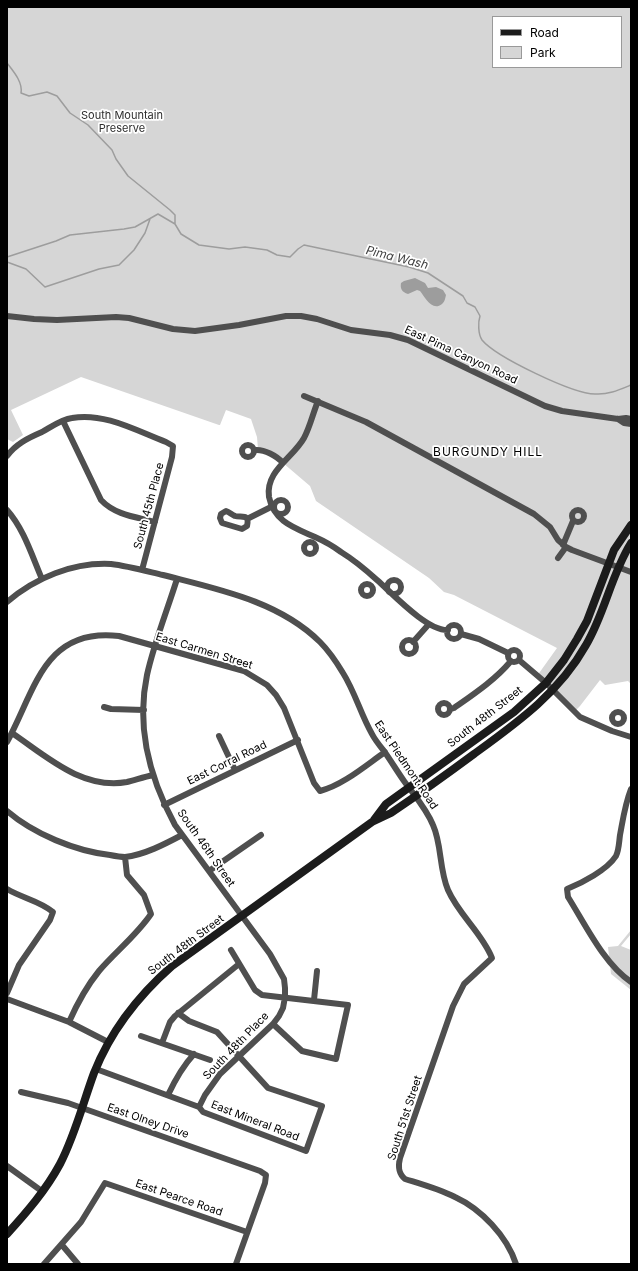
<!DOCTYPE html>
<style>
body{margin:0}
#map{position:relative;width:638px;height:1271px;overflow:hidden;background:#fff;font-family:Inter,sans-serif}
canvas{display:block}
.frame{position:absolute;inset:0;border:8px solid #000;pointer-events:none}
.legend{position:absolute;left:492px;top:16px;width:130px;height:52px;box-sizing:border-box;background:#fff;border:1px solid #999;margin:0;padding:5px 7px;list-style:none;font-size:12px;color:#000}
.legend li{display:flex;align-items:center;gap:8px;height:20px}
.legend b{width:20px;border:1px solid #999}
</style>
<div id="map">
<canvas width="638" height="1271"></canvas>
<div class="frame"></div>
<ul class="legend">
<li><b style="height:5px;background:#1c1c1c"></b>Road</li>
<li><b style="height:11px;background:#d6d6d6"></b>Park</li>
</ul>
</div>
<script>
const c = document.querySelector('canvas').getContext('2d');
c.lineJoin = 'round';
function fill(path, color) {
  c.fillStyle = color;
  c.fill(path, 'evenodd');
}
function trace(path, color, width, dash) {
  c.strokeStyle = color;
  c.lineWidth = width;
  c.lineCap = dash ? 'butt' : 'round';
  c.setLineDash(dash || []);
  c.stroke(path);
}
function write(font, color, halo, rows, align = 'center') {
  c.font = font + ' Inter,sans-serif';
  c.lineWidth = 3.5;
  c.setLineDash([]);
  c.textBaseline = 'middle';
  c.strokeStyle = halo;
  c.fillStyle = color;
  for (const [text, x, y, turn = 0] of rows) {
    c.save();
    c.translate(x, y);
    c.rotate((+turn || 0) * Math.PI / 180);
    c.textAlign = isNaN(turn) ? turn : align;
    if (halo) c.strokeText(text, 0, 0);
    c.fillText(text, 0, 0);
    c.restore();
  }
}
const green = new Path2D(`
 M 7,7 L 631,7 L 631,684 L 628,681 L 605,685 L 600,680 L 580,706 L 575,711 L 537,676 L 557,648 L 454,595 L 444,592 L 429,578 L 316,501 L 310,486 L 283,463 L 258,449 L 257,437 L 251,419 L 226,410 L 220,425 L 219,425 L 81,377 L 11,410 L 23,435 L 13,442 L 7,439 ZM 493,17 L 621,17 L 621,67 L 493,67 Z
 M 631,930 L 631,934 L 621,946 L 631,950 L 631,990 L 611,974 L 608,947 L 618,946 Z`);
const water = new Path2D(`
 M 415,278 L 425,283 L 428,288 L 436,287 L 443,290 L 446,295 C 445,299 445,301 442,304 C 432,312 425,297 420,291 L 417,290 L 408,294 C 402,292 400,289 401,283 L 404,281 Z`);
const stream = new Path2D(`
 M 7,63 C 13,71 23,82 21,93 L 29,96 L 47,92 L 57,96 L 70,113 L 88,125 L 112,150 L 116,159 L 128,176 L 170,210 L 175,215 L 175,224
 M 7,257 L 56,241 L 70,235 L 124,229 L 135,227 L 158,214 L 175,224 L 181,234 L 199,245 L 229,249 L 245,247 L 267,250 L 277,255 L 290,257 L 298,249 L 304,245 L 409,267 L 428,273 L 463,296 L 467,303 L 475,307 L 480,316 C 478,322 478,334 482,340 C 496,357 573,394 595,394 C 608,395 619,390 631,385
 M 7,262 L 26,269 L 45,287 L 99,269 L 119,265 L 134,250 L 145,233 L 150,219`);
const minor = new Path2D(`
 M 7,316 L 34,319 L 57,320 L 116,317 L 129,318 L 173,329 L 195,331 L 239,325 L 286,316 L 301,316 L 317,319 L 351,330 L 390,335 L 408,340 L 545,406 L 562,411 L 618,419 L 626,418 L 631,419
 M 304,396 L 366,422 L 534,514 L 550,527 L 558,540 L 566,547 L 572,550 L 631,572
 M 318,401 C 313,413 310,427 304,438 C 293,458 265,471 269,497 C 274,522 295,528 315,537 C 324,541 333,546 341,552 C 354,560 366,570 377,580 C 393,594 427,631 448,630
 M 618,419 L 624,423 L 631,424
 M 63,421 L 101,500 C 115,515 136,517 155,522
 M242 451a6 6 0 1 1 12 0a6 6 0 1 1-12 0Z
 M 255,450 C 264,449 277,456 283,463
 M 7,456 C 16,444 28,438 42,432 C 51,427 62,419 72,418 C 104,412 137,431 166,442 L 173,446 L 172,457 L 142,570
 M274 507a7 7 0 1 1 14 0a7 7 0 1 1-14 0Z
 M572 516a6 6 0 1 1 12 0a6 6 0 1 1-12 0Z
 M 7,510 C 24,529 32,556 42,579
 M 226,511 C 229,512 231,514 235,516 C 241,518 250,513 247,526 L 242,529 L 222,523 L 220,518 L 221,514 Z
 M 247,519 L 273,506
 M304 548a6 6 0 1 1 12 0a6 6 0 1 1-12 0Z
 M 563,545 L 573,521
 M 558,558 L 566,547
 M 177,579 C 167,611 154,643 147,675 C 136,727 150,779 175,825 L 270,954 L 284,979 L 285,988 L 285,997 L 283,1008 L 279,1016 L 273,1024 L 220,1074 L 205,1095 L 199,1107
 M387 587a7 7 0 1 1 14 0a7 7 0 1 1-14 0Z
 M361 590a6 6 0 1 1 12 0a6 6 0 1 1-12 0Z
 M 7,602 C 35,578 73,562 111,564 C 128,566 146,571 163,575 C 217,589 279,601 320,642 C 329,651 337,663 343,673 C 355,692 361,715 372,734 C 375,740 380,746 384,751 C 391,761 397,771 404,781 C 414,795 426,808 433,825 C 442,845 439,869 448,890 C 459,915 482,933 492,958 L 464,984 L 453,1006 L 400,1158 C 398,1166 398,1173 405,1179 C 421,1184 439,1189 455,1197 C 481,1209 507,1236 516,1264
 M447 632a7 7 0 1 1 14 0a7 7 0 1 1-14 0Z
 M 461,634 L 479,639 L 508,653
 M402 647a7 7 0 1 1 14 0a7 7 0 1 1-14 0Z
 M 413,642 L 429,624
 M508 656a6 6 0 1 1 12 0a6 6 0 1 1-12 0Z
 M 519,660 L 546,683 L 580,717 L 612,731 L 631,737
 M438 709a6 6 0 1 1 12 0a6 6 0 1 1-12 0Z
 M 104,707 L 111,709 L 144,710
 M 451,709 L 454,708 C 474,694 495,680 511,661
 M612 718a6 6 0 1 1 12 0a6 6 0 1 1-12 0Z
 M 12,733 C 46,756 82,790 127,782 C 135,780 144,777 153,775
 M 219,736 L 235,770
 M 7,742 C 35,691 44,627 119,636 L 244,671 L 267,685 L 276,695 L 284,708 L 314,783 L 320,791 C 343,785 365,766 385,752
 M 631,789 C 625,804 623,819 620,835 C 619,842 619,850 616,856 C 607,870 582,883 567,889 L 568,897 C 585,924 604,964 631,982
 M 164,805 L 298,740
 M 7,811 C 34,834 75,851 110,855 C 115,856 120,857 125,857 C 144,855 165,844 182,835
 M 209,871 L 261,835
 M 7,889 C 22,898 40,901 53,912 L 50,920 L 19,965 L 7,993
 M 231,950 L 255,990 L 262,995 L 348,1005 L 336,1059 L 302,1051 L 273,1024
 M 7,999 L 69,1022 L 108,1042
 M 314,1000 L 317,971
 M 178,1013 L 189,1021 L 217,1032 L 268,1088 L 322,1106 L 306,1151 L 203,1112 L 199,1107
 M 69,1022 C 77,1004 86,987 99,971 C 115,952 136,936 151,914 L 144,895 L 127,875 L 125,857
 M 141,1036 L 210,1060
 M 162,1043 L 170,1022 L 175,1016 L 239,964
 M 96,1069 L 199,1107
 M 21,1092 L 68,1103 L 260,1171 L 266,1175 L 265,1183 L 236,1264
 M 168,1095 C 175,1080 183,1066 194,1054
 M 7,1166 L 43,1192
 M 62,1245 L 78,1264
 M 44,1264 L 81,1222 L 105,1183 L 247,1232`);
const secondary = new Path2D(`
 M 374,820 L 386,804 L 514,712 L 546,683 L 564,660 L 577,639 L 587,621 L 614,550 L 631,525
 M 7,1234 C 27,1212 46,1190 60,1164 C 75,1135 83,1103 94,1073 C 111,1030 138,996 172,966 L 372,822 L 391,813 C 419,794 447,774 474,754 C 518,722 559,693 586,645 C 605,613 611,575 631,543`);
const parkNames = [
 ["South Mountain",122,116],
 ["Preserve",122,129]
];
const streetNames = [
 ["East Pima Canyon Road",461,355,25],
 ["South 45th Place",149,506,-75],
 ["East Carmen Street",204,651,17],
 ["South 48th Street",485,717,-38],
 ["East Corral Road",227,763,-26],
 ["East Piedmont Road",406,765,56],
 ["South 46th Street",206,848,55],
 ["South 48th Street",186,945,-37],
 ["South 48th Place",236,1046,-46],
 ["South 51st Street",405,1118,-72],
 ["East Olney Drive",148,1121,19],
 ["East Mineral Road",255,1121,21],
 ["East Pearce Road",179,1198,19]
];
const waterNames = [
 ["Pima Wash",397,258,14]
];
const neighbourhoodNames = [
 ["BURGUNDY HILL",488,452]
];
fill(green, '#d6d6d6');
fill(water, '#9d9d9d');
trace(stream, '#9d9d9d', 1.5);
trace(minor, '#4f4f4f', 6);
trace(secondary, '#1c1c1c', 8);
write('11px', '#2d2d2d', '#fff', parkNames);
write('11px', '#000', '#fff', streetNames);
write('italic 12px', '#3e3e3e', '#fff', waterNames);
c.letterSpacing = '1px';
write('12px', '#000', '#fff', neighbourhoodNames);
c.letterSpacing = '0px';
</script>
